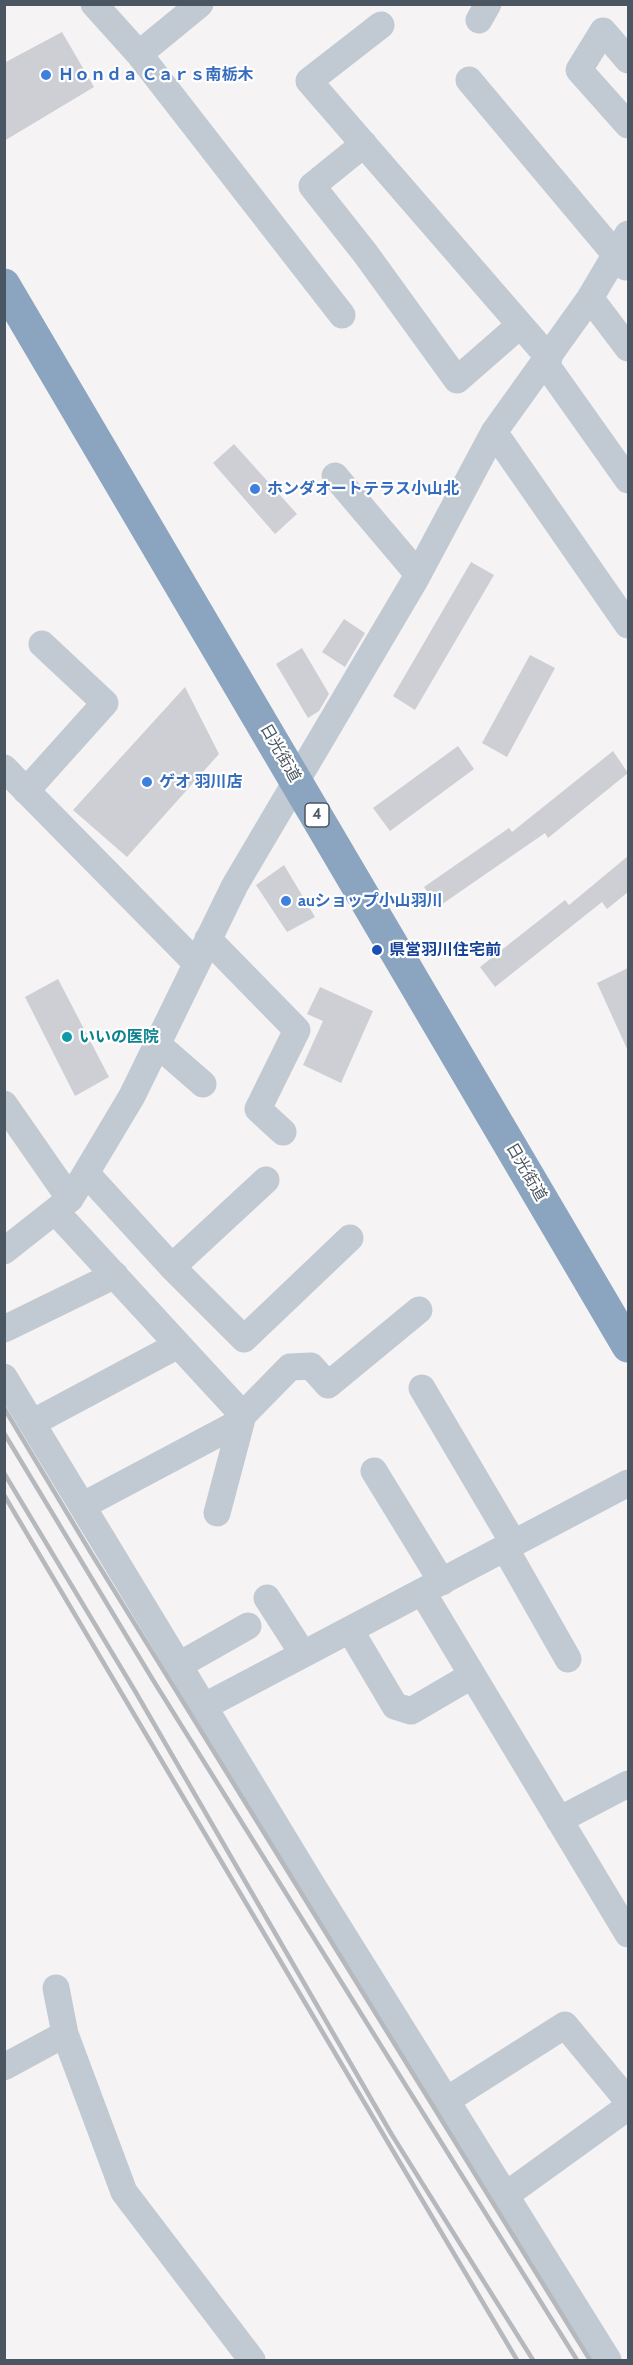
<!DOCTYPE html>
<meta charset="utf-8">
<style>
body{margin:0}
#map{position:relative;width:633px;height:2365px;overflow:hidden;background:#f5f3f3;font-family:Cabin,sans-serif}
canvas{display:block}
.frame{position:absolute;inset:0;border:6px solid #4a5661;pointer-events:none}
</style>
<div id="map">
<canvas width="633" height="2365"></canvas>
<div class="frame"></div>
</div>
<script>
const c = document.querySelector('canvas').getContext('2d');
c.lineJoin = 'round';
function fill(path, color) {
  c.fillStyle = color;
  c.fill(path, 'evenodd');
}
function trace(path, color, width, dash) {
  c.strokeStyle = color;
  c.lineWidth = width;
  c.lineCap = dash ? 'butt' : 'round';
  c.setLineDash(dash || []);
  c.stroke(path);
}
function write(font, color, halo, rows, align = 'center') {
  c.font = font + ' Cabin,"Noto Sans JP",sans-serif';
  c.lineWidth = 4.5;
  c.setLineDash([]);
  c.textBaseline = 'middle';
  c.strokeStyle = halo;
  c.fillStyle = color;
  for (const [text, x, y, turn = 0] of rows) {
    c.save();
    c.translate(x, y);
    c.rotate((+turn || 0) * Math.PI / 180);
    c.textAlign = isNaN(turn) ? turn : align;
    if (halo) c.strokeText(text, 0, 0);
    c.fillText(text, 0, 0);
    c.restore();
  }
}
const building = new Path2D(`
 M 62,32 L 94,87 L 4,141 L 4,63 Z
 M 234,444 L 297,514 L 275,534 L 213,463 Z
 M 471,562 L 494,575 L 415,710 L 393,696 Z
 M 344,619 L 365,633 L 345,667 L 322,652 Z
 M 302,648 L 329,694 L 319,711 L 308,718 L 276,664 Z
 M 530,655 L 555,668 L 507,757 L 482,743 Z
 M 185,687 L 219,754 L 127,857 L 73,810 Z
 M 458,746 L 474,769 L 390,831 L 373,808 Z
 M 613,751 L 628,773 L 548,838 L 545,833 L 438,907 L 424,887 L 509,828 L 512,832 Z
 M 628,856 L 628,892 L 607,909 L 602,902 L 495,987 L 480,967 L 565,900 L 569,905 Z
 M 284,865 L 315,917 L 287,932 L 256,885 Z
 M 628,968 L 628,1051 L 597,983 Z
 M 58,979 L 109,1077 L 75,1096 L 25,997 Z
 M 320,987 L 373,1011 L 341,1083 L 303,1065 L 323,1021 L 307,1014 Z`);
const minor = new Path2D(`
 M 94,4 L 139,54 L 342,315
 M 479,20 L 488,4
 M 381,25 L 309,81 L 549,358
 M 139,54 L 200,4
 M 628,60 L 603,31 L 579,70 L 628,125
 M 469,80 L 626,267
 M 364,144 L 312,186 L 365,253 L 457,380 L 520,325
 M 590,298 L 628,348
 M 545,363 L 628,480
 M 494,432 L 628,625
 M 335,476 L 418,574
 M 4,768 L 196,963
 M 26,791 L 105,703 L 42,644
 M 208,939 L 297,1030 L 258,1109 L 283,1132
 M 157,1044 L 203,1084
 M 4,1104 L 70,1199
 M 86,1173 L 172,1267 L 244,1339 L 350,1238
 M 56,1212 L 243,1415 L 290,1367 L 311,1366 L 328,1385 L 419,1310
 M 4,1251 L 70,1199 L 86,1173 L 132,1096 L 235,885 L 415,580 L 494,432 L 590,298 L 628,234
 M 172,1267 L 266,1180
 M 4,1329 L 115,1275
 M 4,1377 L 312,1885 L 608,2360
 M 422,1388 L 514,1544
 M 32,1423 L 178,1345
 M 374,1471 L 442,1582
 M 82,1506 L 240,1422
 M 217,1513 L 243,1415
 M 505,1548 L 568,1659
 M 423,1593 L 628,1934
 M 267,1598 L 303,1654
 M 350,1630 L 395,1706 L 411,1711 L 471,1676
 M 181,1664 L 248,1626
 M 205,1706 L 628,1483
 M 559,1820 L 628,1784
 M 56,1988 L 65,2034 L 124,2192 L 252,2360
 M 4,2067 L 65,2034
 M 447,2100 L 565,2025 L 628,2101
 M 506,2195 L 628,2107`);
const highway = new Path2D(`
 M 4,285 L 628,1346`);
const rail = new Path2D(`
 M 4,1408 L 91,1553 L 590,2360
 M 4,1433 L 153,1680 L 577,2360
 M 4,1473 L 135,1691 L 392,2135 L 533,2360
 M 4,1495 L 517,2360`);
const markers = [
 [46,75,6,"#3f7fe0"],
 [255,489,6,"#3f7fe0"],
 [147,782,6,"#3f7fe0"],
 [286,901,6,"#3f7fe0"],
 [377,950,6,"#1a4fb4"],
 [67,1037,6,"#0f9aa8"]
];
const shields = [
 [317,815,24]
];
const shieldNames = [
 ["4",317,815]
];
const shopNames = [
 ["Ｈｏｎｄａ Ｃａｒｓ南栃木",58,75],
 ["ホンダオートテラス小山北",267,489],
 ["ゲオ 羽川店",159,782],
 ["auショップ小山羽川",298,901]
];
const streetNames = [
 ["日光街道",280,753,60],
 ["日光街道",526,1172,60]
];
const transitNames = [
 ["県営羽川住宅前",389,950]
];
const cultureNames = [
 ["いいの医院",79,1037]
];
fill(building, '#cdcfd5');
trace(minor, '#c1cad2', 27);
trace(highway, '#8ba5c1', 33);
trace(rail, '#b5b8bd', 4.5);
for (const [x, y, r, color] of markers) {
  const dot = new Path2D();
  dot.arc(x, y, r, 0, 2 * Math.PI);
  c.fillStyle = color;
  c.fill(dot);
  trace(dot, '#fff', 2);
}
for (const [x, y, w] of shields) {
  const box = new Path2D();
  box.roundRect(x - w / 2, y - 12, w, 24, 4.5);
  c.fillStyle = '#fff';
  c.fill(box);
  trace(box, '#4a5661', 1.5);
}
write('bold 15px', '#4a5661', null, shieldNames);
write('bold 16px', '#366cbe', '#fff', shopNames, 'left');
write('16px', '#4a5661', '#fff', streetNames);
write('bold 16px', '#164399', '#fff', transitNames, 'left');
write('bold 16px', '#0d838f', '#fff', cultureNames, 'left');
</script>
